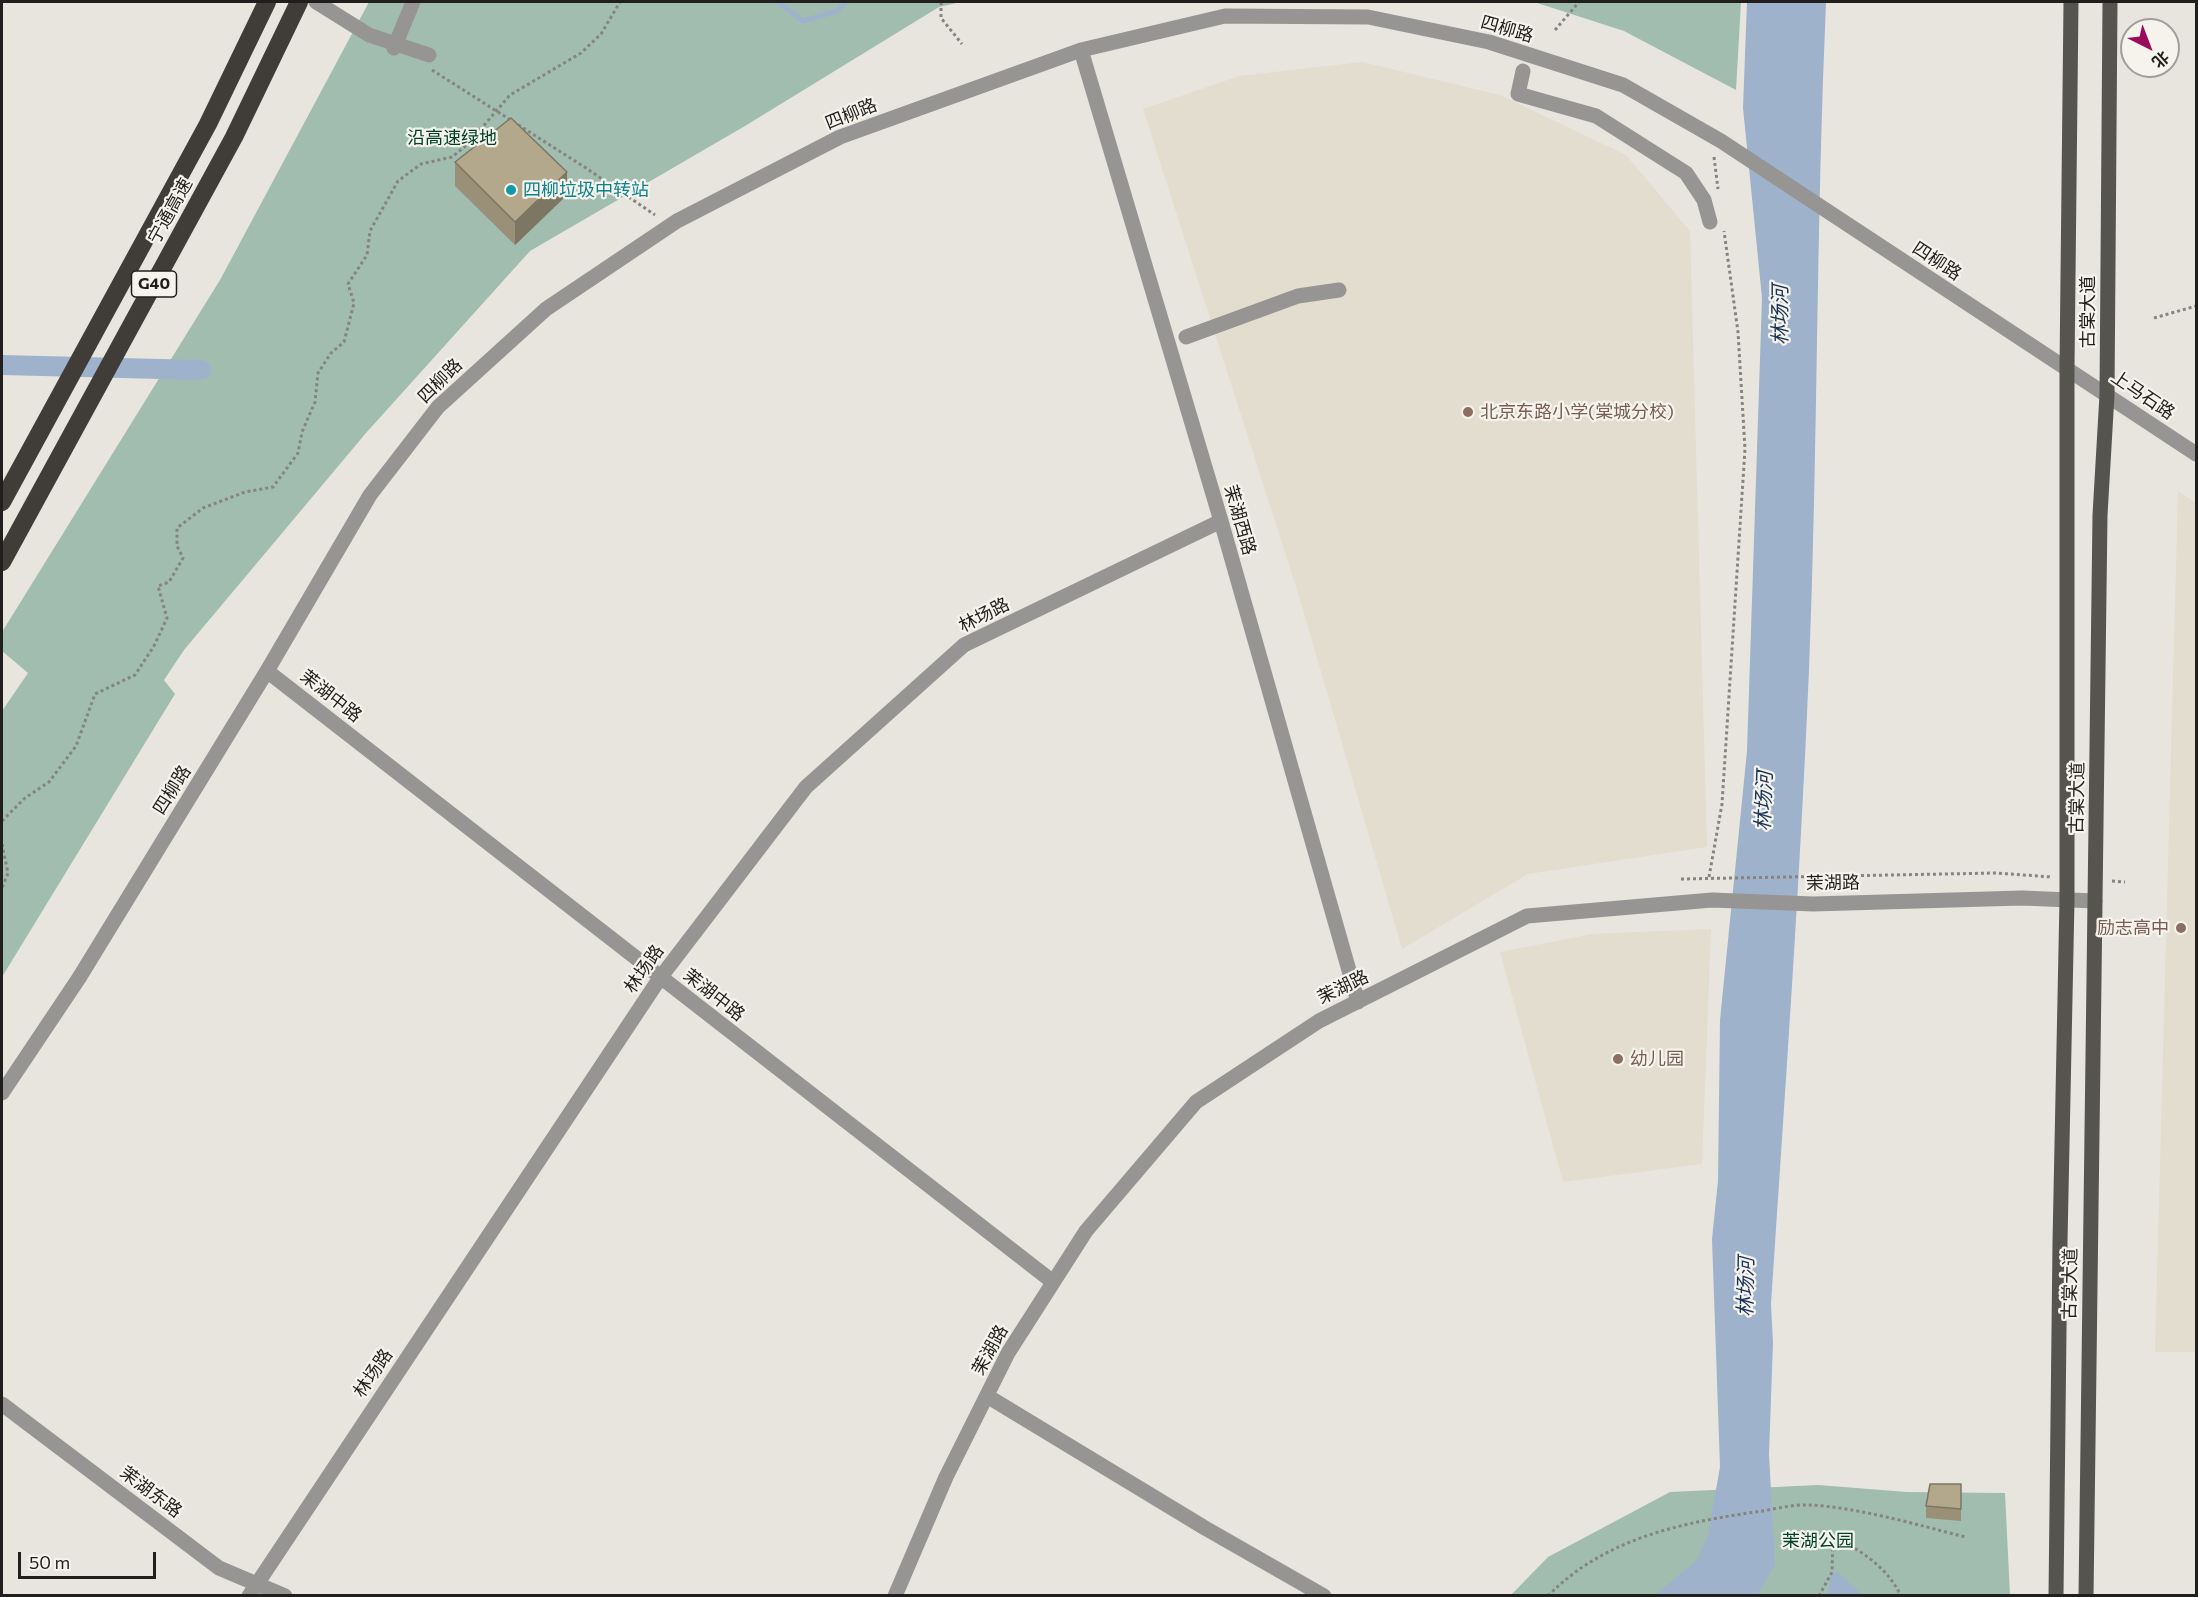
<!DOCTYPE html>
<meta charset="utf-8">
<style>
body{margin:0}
#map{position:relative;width:2198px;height:1597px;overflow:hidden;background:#e8e5df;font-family:Commissioner,"Noto Sans SC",sans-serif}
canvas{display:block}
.frame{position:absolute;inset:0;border:3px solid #201f1d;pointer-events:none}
.north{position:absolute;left:2120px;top:18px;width:60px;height:60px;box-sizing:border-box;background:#f5f3ec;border:2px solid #a09e99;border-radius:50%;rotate:138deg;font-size:16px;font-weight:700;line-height:24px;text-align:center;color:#201f1d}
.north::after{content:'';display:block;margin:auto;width:21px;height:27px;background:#9a0b5c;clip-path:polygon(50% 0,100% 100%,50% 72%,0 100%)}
.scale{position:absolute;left:18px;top:1552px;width:138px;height:27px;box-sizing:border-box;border:3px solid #201f1d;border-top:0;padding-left:8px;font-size:18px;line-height:21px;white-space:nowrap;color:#201f1d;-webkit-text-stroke:4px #f5f3ec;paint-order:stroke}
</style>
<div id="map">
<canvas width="2198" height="1597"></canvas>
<div class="frame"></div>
<div class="north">北</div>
<div class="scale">50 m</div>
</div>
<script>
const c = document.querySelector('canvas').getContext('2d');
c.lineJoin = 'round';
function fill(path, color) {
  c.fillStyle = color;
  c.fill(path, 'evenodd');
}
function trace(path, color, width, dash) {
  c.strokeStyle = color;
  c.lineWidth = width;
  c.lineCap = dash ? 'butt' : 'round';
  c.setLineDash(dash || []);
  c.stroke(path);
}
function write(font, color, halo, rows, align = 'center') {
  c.font = font + ' Commissioner,"Noto Sans SC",sans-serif';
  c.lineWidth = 4.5;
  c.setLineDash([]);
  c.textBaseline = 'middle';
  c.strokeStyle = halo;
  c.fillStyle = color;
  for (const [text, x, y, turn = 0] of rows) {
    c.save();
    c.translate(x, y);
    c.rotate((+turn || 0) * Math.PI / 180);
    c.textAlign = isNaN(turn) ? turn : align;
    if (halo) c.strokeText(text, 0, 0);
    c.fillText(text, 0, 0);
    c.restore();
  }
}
const built = new Path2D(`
 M 1362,62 L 1500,95 L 1626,155 L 1690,231 L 1707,847 L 1528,874 L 1402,949 L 1298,593 L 1143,109 L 1239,76 Z
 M 2178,491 L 2196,503 L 2196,1352 L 2155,1352 Z
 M 1711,929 L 1702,1164 L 1563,1182 L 1500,952 L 1592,934 Z`);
const green = new Path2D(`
 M 369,2 L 961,2 L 939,7 L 745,126 L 530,251 L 366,433 L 184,650 L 164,680 L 175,694 L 2,977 L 2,711 L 28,673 L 2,651 L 2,632 L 220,280 Z
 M 1534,2 L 1741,2 L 1736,90 L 1624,31 Z
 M 1818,1485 L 1907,1492 L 2005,1493 L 2010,1595 L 1510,1596 L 1548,1557 L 1670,1492 Z`);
const water = new Path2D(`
 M 1747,2 L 1826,2 C 1816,224 1818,447 1809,670 C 1800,882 1785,1093 1771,1304 L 1773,1343 L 1769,1454 L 1775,1565 L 1757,1595 L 1654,1596 L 1697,1560 L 1708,1535 L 1720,1467 L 1712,1239 L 1718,1181 L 1720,1020 L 1747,751 L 1762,298 L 1743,108 Z
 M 1832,1572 L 1839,1573 L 1862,1595 L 1827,1595 Z`);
const stream = new Path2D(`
 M 778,2 L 803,21 L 837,11 L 846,2`);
const canal = new Path2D(`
 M 2,365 L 201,370`);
const path = new Path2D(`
 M 941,2 L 941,18 L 962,44
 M 1555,30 L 1579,2
 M 432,70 L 586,168 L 655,215
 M 1714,157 L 1718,189
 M 2154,318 L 2196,306
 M 2,821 L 25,798 L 49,782 L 76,746 L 95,694 L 135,675 L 154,646 L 167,618 L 158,586 L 169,582 L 183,558 L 177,546 L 177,528 L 203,508 L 245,492 L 273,487 L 298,453 L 302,432 L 315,402 L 318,373 L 331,353 L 344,342 L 354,303 L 348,284 L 367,255 L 370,231 L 398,181 L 421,164 L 452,157 L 468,144 L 510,95 L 581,53 L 601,34 L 620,2
 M 2,844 L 8,873 L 2,888
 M 1709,877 L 1722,804 L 1745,449 L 1738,332 L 1724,231
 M 1681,879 L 1996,873 L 2052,877
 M 2112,881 L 2125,882
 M 1548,1596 C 1603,1539 1680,1523 1755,1512 C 1772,1510 1792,1504 1809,1505 C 1856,1507 1919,1525 1965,1537
 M 1819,1596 L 1832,1572 L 1833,1535 C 1861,1552 1886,1565 1901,1596`);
const minor = new Path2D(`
 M 316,2 L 369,35 L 429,55
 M 394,48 L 413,2
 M 1081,50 L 1221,521 L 1358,1002
 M 1523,71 L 1518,94 L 1596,116 L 1686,173 L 1704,200 L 1710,222
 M 1186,337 L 1298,296 L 1339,290
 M 267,671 L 1053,1282
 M 2,1093 L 79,978 L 267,671 L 370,495 L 438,407 L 546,309 L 677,221 L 840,137 L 1081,50 L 1225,16 L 1368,17 L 1489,42 L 1623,85 L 1721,141 L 2196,454
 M 987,1396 L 1205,1528 L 1324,1596
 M 2,1404 L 219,1568 L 285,1596
 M 249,1596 L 660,978 L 806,787 L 964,645 L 1221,521
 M 895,1596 L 946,1477 L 1008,1353 L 1086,1231 L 1196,1102 L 1319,1021 L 1527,916 L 1712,900 L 1813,904 L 2022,898 L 2095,901`);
const major = new Path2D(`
 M 2056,1596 L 2060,1242 L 2067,900 L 2067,368 L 2071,2
 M 2086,1596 L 2100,515 L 2107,395 L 2110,2`);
const highway = new Path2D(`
 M 2,502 L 208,124 L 267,2
 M 2,562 L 234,137 L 299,2`);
const wall = new Path2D(`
 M 455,162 L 567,195 L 515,245 L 455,186 Z
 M 1961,1484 L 1961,1521 L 1926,1518 L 1926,1506 Z`);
const shadedWall = new Path2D(`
 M 567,172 L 567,195 L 515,245 L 515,222 Z`);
const building = new Path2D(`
 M 511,118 L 567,172 L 515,222 L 455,162 Z
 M 1930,1484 L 1961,1484 L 1961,1509 L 1926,1506 Z`);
const markers = [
 [511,190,6,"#0f9aa8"],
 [1468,412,6,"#8d6e63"],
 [2181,928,6,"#8d6e63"],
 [1618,1059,6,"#8d6e63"]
];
const shields = [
 [154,284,45]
];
const shieldNames = [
 ["G40",154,284]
];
const streetNames = [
 ["四柳路",1507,29,16],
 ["四柳路",851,114,-22],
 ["宁通高速",170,211,-61],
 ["四柳路",1937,261,33],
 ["古棠大道",2088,312,-90],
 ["四柳路",440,381,-45],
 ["上马石路",2143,395,34],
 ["茉湖西路",1240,520,74],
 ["林场路",984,615,-27],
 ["茉湖中路",331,696,38],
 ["四柳路",172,790,-58],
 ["古棠大道",2077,798,-89],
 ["茉湖路",1833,883,-1],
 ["林场路",644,969,-55],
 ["茉湖路",1343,987,-26],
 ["茉湖中路",714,995,38],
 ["古棠大道",2070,1284,-89],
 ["茉湖路",990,1350,-61],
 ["林场路",373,1373,-56],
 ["茉湖东路",151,1492,37]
];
const parkNames = [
 ["沿高速绿地",452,138],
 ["茉湖公园",1818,1541]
];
const cultureNames = [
 ["四柳垃圾中转站",523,190]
];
const educationNames = [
 ["北京东路小学(棠城分校)",1480,412],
 ["励志高中",2169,928,"right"],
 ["幼儿园",1630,1059]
];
const waterNames = [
 ["林场河",1780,315,-90],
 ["林场河",1764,801,-88],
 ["林场河",1746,1287,-89]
];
fill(built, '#e2ddcf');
fill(green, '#a1bdaf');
fill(water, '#9fb2cb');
trace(stream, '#9fb2cb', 5);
trace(canal, '#9fb2cb', 20);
trace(path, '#86847f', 3, [3, 3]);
trace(minor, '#979593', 15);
trace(major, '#56544f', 15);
trace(highway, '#403d38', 18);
fill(wall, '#9a9078');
fill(shadedWall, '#7d7662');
fill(building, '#b3a88c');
trace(building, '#7d7662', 1.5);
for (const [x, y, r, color] of markers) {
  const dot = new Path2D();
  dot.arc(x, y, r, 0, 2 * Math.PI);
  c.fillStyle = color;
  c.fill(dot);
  trace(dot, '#f5f3ec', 2);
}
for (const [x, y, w] of shields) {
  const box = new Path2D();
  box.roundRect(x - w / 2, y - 13, w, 26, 4.5);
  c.fillStyle = '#f5f3ec';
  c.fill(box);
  trace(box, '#201f1d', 1.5);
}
write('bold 16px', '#201f1d', null, shieldNames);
write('18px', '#201f1d', '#f5f3ec', streetNames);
write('18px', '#00412b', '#f5f3ec', parkNames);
write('18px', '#0d838f', '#f5f3ec', cultureNames, 'left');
write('18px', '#785e54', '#f5f3ec', educationNames, 'left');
write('italic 20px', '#193558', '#f5f3ec', waterNames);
</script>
